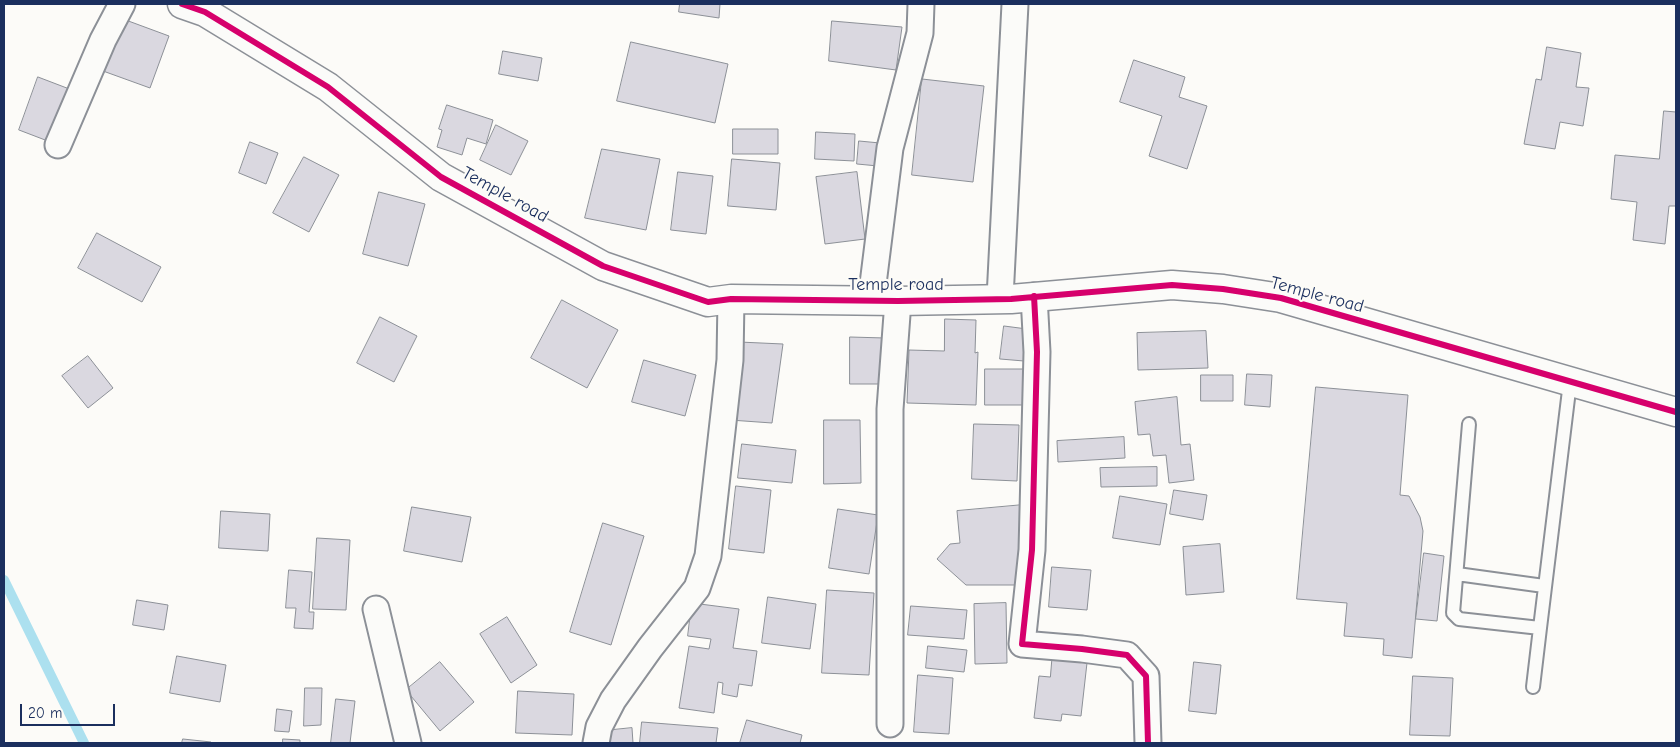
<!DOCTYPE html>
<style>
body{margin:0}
#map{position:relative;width:1680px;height:747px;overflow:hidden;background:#fcfbf8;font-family:"Comic Neue",sans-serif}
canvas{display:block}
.frame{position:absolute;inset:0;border:5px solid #1b2f5e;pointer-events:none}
.scale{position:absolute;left:20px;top:704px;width:95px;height:22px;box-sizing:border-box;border:2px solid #1b2f5e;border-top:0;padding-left:6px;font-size:15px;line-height:18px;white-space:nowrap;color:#1b2f5e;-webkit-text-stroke:4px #fdfcf7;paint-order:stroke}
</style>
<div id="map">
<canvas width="1680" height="747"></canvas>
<div class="frame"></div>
<div class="scale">20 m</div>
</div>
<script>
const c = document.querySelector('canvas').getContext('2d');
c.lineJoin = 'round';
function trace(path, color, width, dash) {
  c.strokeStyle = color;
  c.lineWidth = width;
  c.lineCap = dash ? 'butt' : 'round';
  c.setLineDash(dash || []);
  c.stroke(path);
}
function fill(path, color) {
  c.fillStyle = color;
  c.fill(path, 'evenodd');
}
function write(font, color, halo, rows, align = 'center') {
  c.font = font + ' "Comic Neue",sans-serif';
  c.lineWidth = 4.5;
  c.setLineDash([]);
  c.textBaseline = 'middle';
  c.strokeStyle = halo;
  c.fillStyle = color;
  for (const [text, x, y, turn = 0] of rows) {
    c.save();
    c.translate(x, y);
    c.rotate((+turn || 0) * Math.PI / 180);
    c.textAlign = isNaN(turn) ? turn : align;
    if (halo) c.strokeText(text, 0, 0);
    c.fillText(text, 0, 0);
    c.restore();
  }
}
const stream = new Path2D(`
 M 4,580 L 84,743`);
const building = new Path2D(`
 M 680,4 L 720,4 L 719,18 L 679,12 Z
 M 123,19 L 169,36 L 150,88 L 103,71 Z
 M 832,21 L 902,27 L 896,70 L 829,61 Z
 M 631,42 L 728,64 L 715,123 L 617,101 Z
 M 1547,47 L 1581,53 L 1576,87 L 1589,88 L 1583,126 L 1560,122 L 1555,149 L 1524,144 L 1536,79 L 1541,80 Z
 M 503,51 L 542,58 L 538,81 L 499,74 Z
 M 1134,60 L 1185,77 L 1179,97 L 1207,106 L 1187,169 L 1149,156 L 1162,116 L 1120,102 Z
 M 38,77 L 72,90 L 53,143 L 19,130 Z
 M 922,79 L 984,86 L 973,182 L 912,175 Z
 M 447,105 L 493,120 L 486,144 L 467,138 L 462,155 L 437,147 L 442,130 L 439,129 Z
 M 1664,111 L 1676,112 L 1676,206 L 1669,206 L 1665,244 L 1633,240 L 1637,202 L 1611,199 L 1615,155 L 1659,159 Z
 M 496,125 L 528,141 L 511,175 L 480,160 Z
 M 733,129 L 778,129 L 778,154 L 733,154 Z
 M 816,132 L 855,134 L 854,161 L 815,159 Z
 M 859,141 L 880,143 L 878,166 L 857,164 Z
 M 250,142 L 278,153 L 266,184 L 239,173 Z
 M 602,149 L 660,159 L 646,230 L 585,218 Z
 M 304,157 L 339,175 L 309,232 L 273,213 Z
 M 732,159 L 780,163 L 776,210 L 728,206 Z
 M 678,172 L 713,176 L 706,234 L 671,230 Z
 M 857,172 L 865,239 L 825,244 L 816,177 Z
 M 379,192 L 425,204 L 408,266 L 363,254 Z
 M 97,233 L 161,267 L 142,302 L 78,268 Z
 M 562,300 L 618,330 L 587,388 L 531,358 Z
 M 380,317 L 417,336 L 394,382 L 357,363 Z
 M 945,319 L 976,320 L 975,353 L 978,352 L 976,405 L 907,403 L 909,350 L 944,351 Z
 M 1004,326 L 1027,329 L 1024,361 L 1000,359 Z
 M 1206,331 L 1208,368 L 1138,370 L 1137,333 Z
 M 850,337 L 885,338 L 884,384 L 850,384 Z
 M 739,342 L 783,344 L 772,423 L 730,420 Z
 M 88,356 L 113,388 L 88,408 L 62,376 Z
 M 644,360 L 696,375 L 685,416 L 632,402 Z
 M 985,369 L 1024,369 L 1024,405 L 985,405 Z
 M 1247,374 L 1272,375 L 1270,407 L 1245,405 Z
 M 1201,375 L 1233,375 L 1233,401 L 1201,401 Z
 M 1316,387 L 1408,395 L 1400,495 L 1409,496 L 1420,517 L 1423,531 L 1412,658 L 1383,655 L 1384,639 L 1344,636 L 1347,603 L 1297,599 Z
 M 1177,397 L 1181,445 L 1190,444 L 1194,480 L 1169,483 L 1166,455 L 1153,456 L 1150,434 L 1138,435 L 1135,402 Z
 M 824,420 L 860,420 L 861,483 L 824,484 Z
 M 974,424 L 1019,425 L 1017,481 L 972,479 Z
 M 1124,437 L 1125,458 L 1058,462 L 1057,441 Z
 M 742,444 L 796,450 L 792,483 L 738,478 Z
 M 1157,467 L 1157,486 L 1101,487 L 1100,468 Z
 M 736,486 L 771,490 L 764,553 L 729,549 Z
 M 1174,490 L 1207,495 L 1203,520 L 1170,514 Z
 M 1120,496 L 1167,504 L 1160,545 L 1113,538 Z
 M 1023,505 L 1019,585 L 966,585 L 937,559 L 950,544 L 960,543 L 957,511 Z
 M 412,507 L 471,517 L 462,562 L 404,551 Z
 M 838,509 L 878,515 L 869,574 L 829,568 Z
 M 221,511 L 270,514 L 268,551 L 219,548 Z
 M 603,523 L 644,536 L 611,645 L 570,632 Z
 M 317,538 L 350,540 L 346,610 L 313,609 Z
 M 1220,544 L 1224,592 L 1186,595 L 1183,547 Z
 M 1424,553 L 1444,556 L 1437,621 L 1416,619 Z
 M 1052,567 L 1091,570 L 1087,610 L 1049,607 Z
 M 289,570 L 312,572 L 309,612 L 314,612 L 313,629 L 294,628 L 296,608 L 286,608 Z
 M 827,590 L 874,593 L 869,675 L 822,673 Z
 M 768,597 L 816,604 L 810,649 L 762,643 Z
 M 137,600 L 168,605 L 164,630 L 133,625 Z
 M 692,603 L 739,609 L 733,648 L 757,651 L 752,686 L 739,684 L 737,697 L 722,694 L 723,683 L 718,682 L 714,713 L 679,708 L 689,646 L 709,649 L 711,639 L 688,636 Z
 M 1006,603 L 1007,663 L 975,664 L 974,604 Z
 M 911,606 L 967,610 L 964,639 L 908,635 Z
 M 507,617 L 537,665 L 511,683 L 480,634 Z
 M 928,646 L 967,650 L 964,672 L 926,668 Z
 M 1053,650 L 1088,654 L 1081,716 L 1062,714 L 1061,721 L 1034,718 L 1039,676 L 1050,677 Z
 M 177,656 L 226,665 L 220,702 L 170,693 Z
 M 440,662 L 474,702 L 440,731 L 406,690 Z
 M 1194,662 L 1221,665 L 1216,714 L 1189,711 Z
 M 918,675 L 953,678 L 949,734 L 914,732 Z
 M 1413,676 L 1453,678 L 1450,736 L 1410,735 Z
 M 305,688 L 322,688 L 321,725 L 304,726 Z
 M 518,691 L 574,694 L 572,735 L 516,733 Z
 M 336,699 L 355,701 L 350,743 L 331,743 Z
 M 277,709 L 292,711 L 289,732 L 275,731 Z
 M 747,720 L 802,735 L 800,743 L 740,743 Z
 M 642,722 L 718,728 L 716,743 L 640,743 Z
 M 632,728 L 633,743 L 604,743 L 603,731 Z
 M 183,739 L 211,742 L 211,743 L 182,743 Z
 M 283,739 L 300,740 L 300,743 L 283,743 Z`);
const lane = new Path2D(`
 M 1469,424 L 1453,613 L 1459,619 L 1540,628 L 1570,382
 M 1457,574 L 1544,586
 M 1533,687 L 1540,628`);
const street = new Path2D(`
 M 58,145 L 103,40 L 122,4
 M 1034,296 L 1037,352 L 1032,550 L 1022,644 L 1082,649 L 1127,655 L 1146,676 L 1148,743
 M 1000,298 L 1015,4
 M 871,300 L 890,148 L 920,33 L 921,4
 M 376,609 L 408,743
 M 890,724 L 890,409 L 898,301
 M 596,743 L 599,727 L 613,700 L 650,648 L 697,588 L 708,556 L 730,360 L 731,299`);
const secondary = new Path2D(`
 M 182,4 L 205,12 L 328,87 L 441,177 L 603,266 L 708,302 L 731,299 L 898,301 L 1011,299 L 1172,285 L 1223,289 L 1281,298 L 1676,412`);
const cycleway = new Path2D(`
 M 182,4 L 205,12 L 328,87 L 441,177 L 603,266 L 708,302 L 731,299 L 898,301 L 1011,299 L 1172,285 L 1223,289 L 1281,298 L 1676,412
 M 1034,296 L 1037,352 L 1032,550 L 1022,644 L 1082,649 L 1127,655 L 1146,676 L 1148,743`);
const streetNames = [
 ["Temple road",505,195,29],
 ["Temple road",896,285],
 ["Temple road",1317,295,15]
];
trace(stream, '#ace0ef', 10);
fill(building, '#dad8e0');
trace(building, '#8c9097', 1);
trace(lane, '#8c9097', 16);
trace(street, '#8c9097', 29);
trace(secondary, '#8c9097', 31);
trace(lane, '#fbfbf9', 12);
trace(street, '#fbfbf9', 25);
trace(secondary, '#fbfbf9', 28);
trace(cycleway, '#d6006c', 6);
write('18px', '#1b2f5e', '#fdfcf7', streetNames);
</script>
